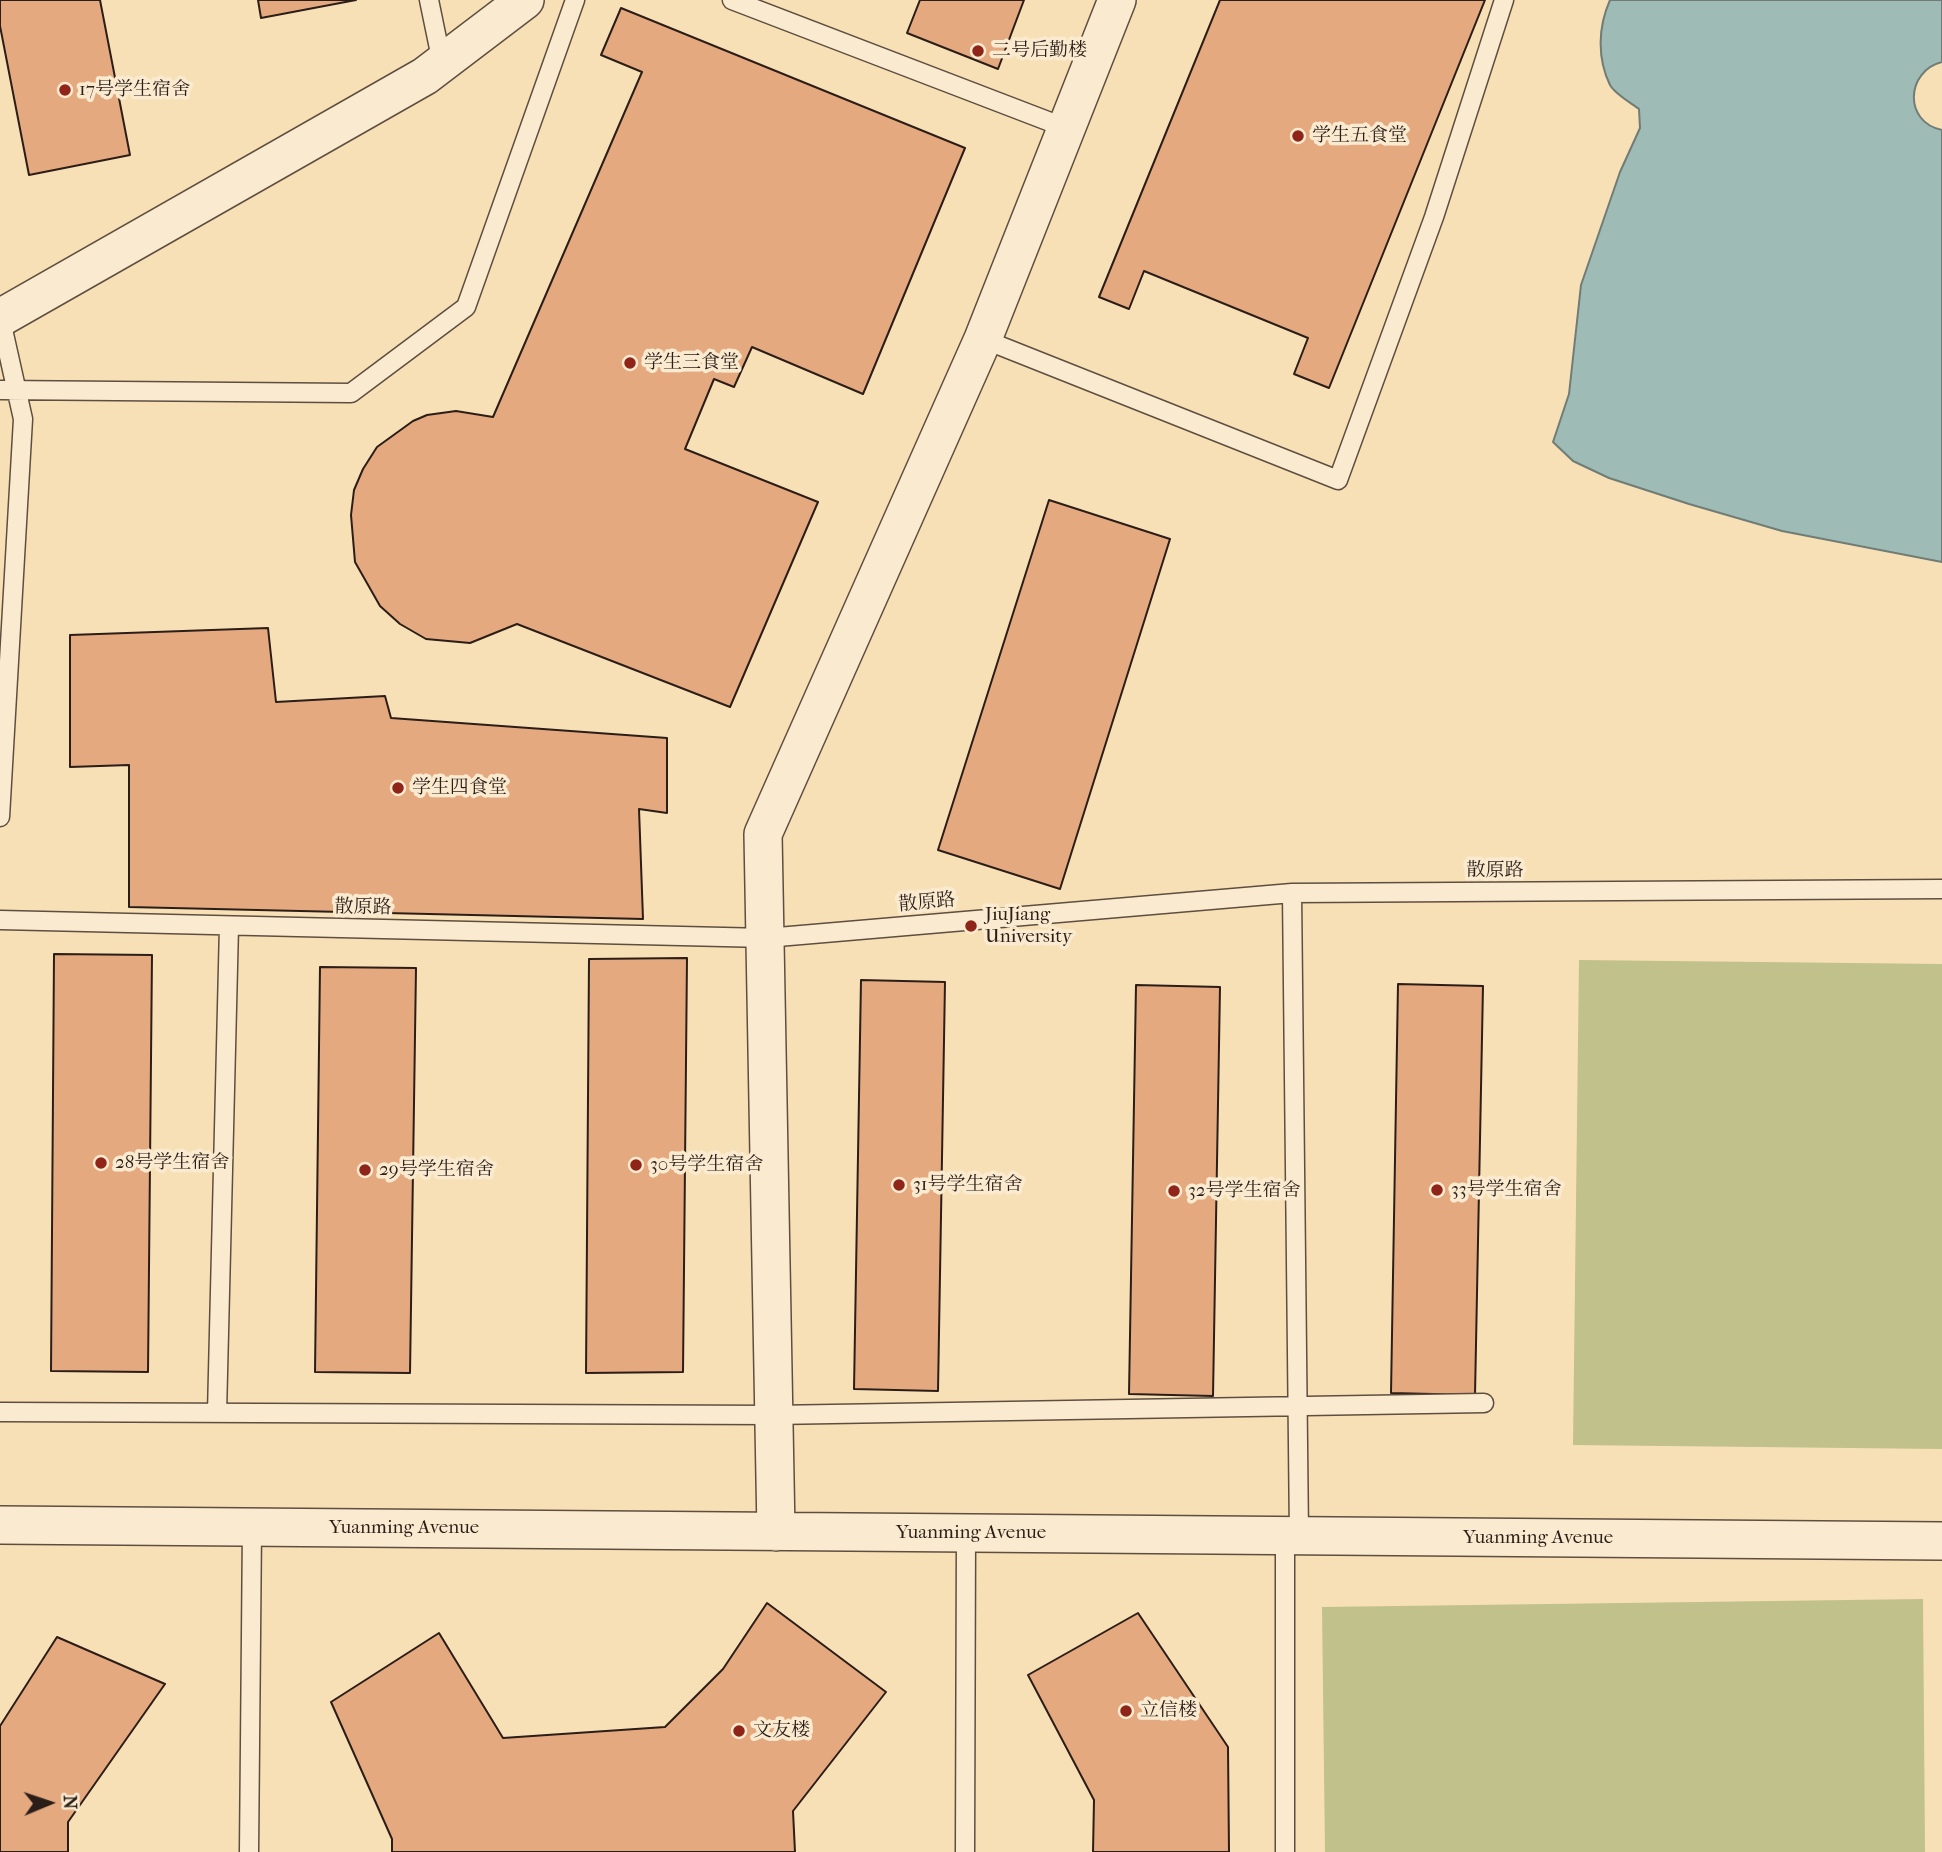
<!DOCTYPE html>
<meta charset="utf-8">
<style>
body{margin:0}
#map{position:relative;width:1942px;height:1852px;overflow:hidden;background:#f7e0b6;font-family:"IM FELL French Canon",serif}
canvas{display:block}
.north{position:absolute;left:14px;top:1768px;width:70px;height:70px;-webkit-text-stroke:5px #faebd0;paint-order:stroke;rotate:88deg;font-size:19px;font-weight:700;line-height:28px;text-align:center;color:#2b1d18}
.north::after{content:'';display:block;margin:auto;width:24px;height:32px;background:#2b1d18;clip-path:polygon(50% 0,100% 100%,50% 72%,0 100%)}
</style>
<div id="map">
<canvas width="1942" height="1852"></canvas>
<div class="north">N</div>
</div>
<script>
const c = document.querySelector('canvas').getContext('2d');
c.lineJoin = 'round';
function fill(path, color) {
  c.fillStyle = color;
  c.fill(path, 'evenodd');
}
function trace(path, color, width, dash) {
  c.strokeStyle = color;
  c.lineWidth = width;
  c.lineCap = dash ? 'butt' : 'round';
  c.setLineDash(dash || []);
  c.stroke(path);
}
function write(font, color, halo, rows, align = 'center') {
  c.font = font + ' "IM FELL French Canon","Noto Serif SC",serif';
  c.lineWidth = 7;
  c.setLineDash([]);
  c.textBaseline = 'middle';
  c.strokeStyle = halo;
  c.fillStyle = color;
  for (const [text, x, y, turn = 0] of rows) {
    c.save();
    c.translate(x, y);
    c.rotate((+turn || 0) * Math.PI / 180);
    c.textAlign = isNaN(turn) ? turn : align;
    if (halo) c.strokeText(text, 0, 0);
    c.fillText(text, 0, 0);
    c.restore();
  }
}
const green = new Path2D(`
 M 1579,960 L 1942,964 L 1942,1449 L 1573,1445 Z
 M 1923,1599 L 1925,1852 L 1325,1852 L 1322,1607 Z`);
const water = new Path2D(`
 M 1610,0 L 1942,0 L 1942,62 C 1906,71 1903,122 1942,130 L 1942,562 L 1782,531 L 1689,504 L 1609,478 L 1573,461 L 1553,442 L 1569,394 L 1581,285 L 1620,172 L 1640,128 L 1639,109 C 1631,103 1615,94 1610,85 C 1597,58 1598,27 1610,0 Z`);
const building = new Path2D(`
 M 0,0 L 100,0 L 130,155 L 29,175 L 0,26 Z
 M 258,0 L 356,0 L 261,18 Z
 M 920,0 L 1024,0 L 998,69 L 907,33 Z
 M 1220,0 L 1485,0 L 1329,388 L 1294,374 L 1308,338 L 1144,271 L 1129,309 L 1099,297 Z
 M 621,8 L 965,148 L 863,394 L 752,347 L 734,387 L 714,379 L 685,449 L 818,502 L 730,707 L 517,624 L 470,643 L 426,639 L 400,624 L 380,606 L 355,562 L 351,515 L 354,490 L 363,469 L 377,447 L 413,421 L 427,415 L 456,411 L 493,417 L 642,72 L 601,55 Z
 M 1049,500 L 1170,539 L 1060,889 L 938,850 Z
 M 268,628 L 276,702 L 385,696 L 391,718 L 667,738 L 667,813 L 639,809 L 643,919 L 129,907 L 129,765 L 70,767 L 70,635 Z
 M 54,954 L 152,955 L 148,1372 L 51,1371 Z
 M 687,958 L 683,1372 L 586,1373 L 589,959 Z
 M 320,967 L 416,968 L 410,1373 L 315,1372 Z
 M 861,980 L 945,982 L 938,1391 L 854,1389 Z
 M 1398,984 L 1483,986 L 1475,1395 L 1391,1393 Z
 M 1136,985 L 1220,987 L 1213,1396 L 1129,1394 Z
 M 767,1603 L 886,1692 L 793,1811 L 795,1852 L 392,1852 L 392,1839 L 331,1702 L 439,1633 L 503,1738 L 665,1727 L 723,1669 Z
 M 1138,1613 L 1228,1747 L 1229,1852 L 1093,1852 L 1094,1800 L 1028,1675 Z
 M 57,1637 L 165,1684 L 68,1822 L 68,1852 L 0,1852 L 0,1726 Z`);
const lane = new Path2D(`
 M 429,0 L 442,63
 M 732,0 L 1066,128
 M 0,316 L 23,419 L 0,817
 M 983,339 L 1338,480 L 1434,217 L 1504,0
 M 0,390 L 351,393 L 466,307 L 575,0
 M 1292,893 L 1299,1536
 M 0,920 L 766,938 L 1292,893 L 1942,889
 M 0,1412 L 773,1415 L 1484,1403
 M 217,1413 L 229,926
 M 249,1852 L 252,1527
 M 965,1852 L 966,1533
 M 1285,1852 L 1285,1535`);
const street = new Path2D(`
 M 0,318 L 425,76 L 525,0
 M 0,1525 L 1942,1541
 M 776,1532 L 763,834 L 983,339 L 1117,0`);
const markers = [
 [978,51,7,"#8f2418"],
 [65,90,7,"#8f2418"],
 [1298,136,7,"#8f2418"],
 [630,363,7,"#8f2418"],
 [398,788,7,"#8f2418"],
 [971,926,7,"#8f2418"],
 [101,1163,7,"#8f2418"],
 [636,1165,7,"#8f2418"],
 [365,1170,7,"#8f2418"],
 [899,1185,7,"#8f2418"],
 [1437,1190,7,"#8f2418"],
 [1174,1191,7,"#8f2418"],
 [1126,1711,7,"#8f2418"],
 [739,1731,7,"#8f2418"]
];
const poiNames = [
 ["二号后勤楼",992,51],
 ["17号学生宿舍",79,90],
 ["学生五食堂",1312,136],
 ["学生三食堂",644,363],
 ["学生四食堂",412,788],
 ["JiuJiang",985,915],
 ["University",985,937],
 ["28号学生宿舍",115,1163],
 ["30号学生宿舍",650,1165],
 ["29号学生宿舍",379,1170],
 ["31号学生宿舍",913,1185],
 ["33号学生宿舍",1451,1190],
 ["32号学生宿舍",1188,1191],
 ["立信楼",1140,1711],
 ["文友楼",753,1731]
];
const streetNames = [
 ["散原路",1495,871],
 ["散原路",927,903,-5],
 ["散原路",363,908,1],
 ["Yuanming Avenue",404,1528],
 ["Yuanming Avenue",971,1533],
 ["Yuanming Avenue",1538,1538]
];
fill(green, '#c0c18b');
fill(water, '#9ebbb5');
trace(water, '#707c76', 2);
fill(building, '#e5a980');
trace(building, '#2b1d18', 2);
trace(lane, '#5e4e40', 21);
trace(street, '#5e4e40', 40);
trace(lane, '#faebd0', 18);
trace(street, '#faebd0', 37);
for (const [x, y, r, color] of markers) {
  const dot = new Path2D();
  dot.arc(x, y, r, 0, 2 * Math.PI);
  c.fillStyle = color;
  c.fill(dot);
  trace(dot, '#faebd0', 2.5);
}
write('19px', '#2b1d18', '#faebd0', poiNames, 'left');
write('19px', '#2b1d18', '#faebd0', streetNames);
</script>
